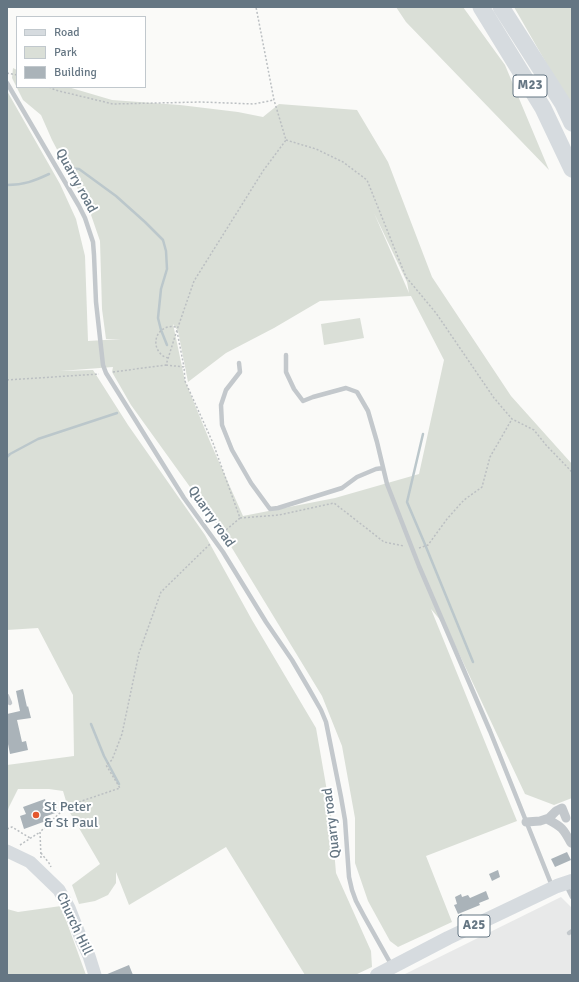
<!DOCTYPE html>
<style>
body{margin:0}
#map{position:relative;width:579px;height:982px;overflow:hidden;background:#fafaf8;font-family:Signika,sans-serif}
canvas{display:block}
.frame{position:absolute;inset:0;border:8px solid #657683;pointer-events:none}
.legend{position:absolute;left:16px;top:16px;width:130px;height:72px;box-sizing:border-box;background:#fff;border:1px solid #c1c8cd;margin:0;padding:5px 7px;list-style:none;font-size:12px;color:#657683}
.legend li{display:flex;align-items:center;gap:8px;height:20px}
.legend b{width:20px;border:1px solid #c1c8cd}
</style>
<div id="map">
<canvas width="579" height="982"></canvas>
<div class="frame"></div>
<ul class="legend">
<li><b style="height:5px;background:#d6dbdf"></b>Road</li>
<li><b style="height:11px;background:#dadfd7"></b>Park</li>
<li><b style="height:11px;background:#aab3b9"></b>Building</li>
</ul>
</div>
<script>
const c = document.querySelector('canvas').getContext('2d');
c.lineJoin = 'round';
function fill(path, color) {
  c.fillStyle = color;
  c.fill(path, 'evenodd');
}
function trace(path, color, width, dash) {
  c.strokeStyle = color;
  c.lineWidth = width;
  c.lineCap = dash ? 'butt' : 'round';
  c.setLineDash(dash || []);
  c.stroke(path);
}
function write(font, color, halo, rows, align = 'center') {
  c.font = font + ' Signika,sans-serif';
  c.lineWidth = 4;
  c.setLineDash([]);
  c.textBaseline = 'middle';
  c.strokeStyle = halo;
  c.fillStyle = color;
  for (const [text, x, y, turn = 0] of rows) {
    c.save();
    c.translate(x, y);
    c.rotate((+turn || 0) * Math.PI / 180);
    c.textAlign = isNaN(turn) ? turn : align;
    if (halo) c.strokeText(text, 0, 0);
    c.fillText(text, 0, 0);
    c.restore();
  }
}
const built = new Path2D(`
 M 561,897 L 572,908 L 572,975 L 403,975 Z`);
const green = new Path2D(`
 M 396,7 L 463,7 L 505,65 L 549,170 L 406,22 Z
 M 514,7 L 572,7 L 572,108 Z
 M 13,68 L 17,70 L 17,87 L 68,87 L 112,100 L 180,105 L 238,112 L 263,117 L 279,104 L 357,110 L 388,162 L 432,277 L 511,396 L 572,464 L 572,798 L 554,805 L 525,794 L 447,628 L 431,609 L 517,821 L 426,856 L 452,922 L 398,947 L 390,941 L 368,901 L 355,863 L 355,818 L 342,746 L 322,696 L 221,530 L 131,405 L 112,372 L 113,367 L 60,371 L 93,370 L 128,425 L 205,535 L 252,620 L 316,728 L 331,814 L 336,873 L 371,951 L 372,967 L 355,975 L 305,975 L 226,847 L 129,905 L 116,872 L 116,883 L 108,895 L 95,901 L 79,904 L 72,885 L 100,864 L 69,811 L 63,791 L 49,789 L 18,789 L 9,807 L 7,813 L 7,765 L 74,756 L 73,695 L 38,628 L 7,630 L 7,91 L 60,184 L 76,219 L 85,256 L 88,341 L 121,339 L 106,339 L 102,309 L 100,241 L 90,212 L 52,140 L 41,115 L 23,100 L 12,78 ZM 374,213 L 407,282 L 409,293 ZM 411,296 L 444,360 L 419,474 L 335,498 L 243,516 L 211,444 L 185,381 L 173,324 L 178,331 L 188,382 L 226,353 L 274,328 L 320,301 Z
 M 360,318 L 364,338 L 324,345 L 321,324 Z
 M 61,906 L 86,975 L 7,975 L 7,909 L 18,912 Z`);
const stream = new Path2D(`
 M 66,168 L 79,169 L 116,196 L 145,222 L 163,240 L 166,251 L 167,269 L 161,289 L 158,318 L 161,330 L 167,345
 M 7,185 C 24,185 34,181 49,174
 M 423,434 L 407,502 L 424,542 L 473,662
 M 7,457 L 10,454 L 38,439 L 117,413
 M 91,724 L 104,756 L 119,784`);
const building = new Path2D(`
 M 23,689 L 27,707 L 28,706 L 31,718 L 17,720 L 22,742 L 26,741 L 28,750 L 10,754 L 7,739 L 7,714 L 20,711 L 16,691 Z
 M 45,799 L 47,805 L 55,802 L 58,812 L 44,817 L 46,821 L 24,829 L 20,816 L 26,814 L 23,807 Z
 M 567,852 L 571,860 L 555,867 L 551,859 Z
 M 498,870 L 500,877 L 492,881 L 489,874 Z
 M 486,891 L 489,899 L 479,903 L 480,905 L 458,914 L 454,905 L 457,904 L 455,897 L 461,894 L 462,897 L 468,895 L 470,898 Z
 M 129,965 L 133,975 L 105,975 Z`);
const path = new Path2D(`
 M 7,73 L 17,75
 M 49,87 L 55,90 L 113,104 L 201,102 L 254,104 L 274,100
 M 286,140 L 316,149 L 343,162 L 367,180 L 406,277 L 436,313 L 494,398 L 512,419 L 534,430 L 546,445 L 572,472
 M 177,331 L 184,367
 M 168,358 C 165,357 162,356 160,353 C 152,344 156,330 168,327 C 171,326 174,327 177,327
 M 166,365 L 184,367 L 185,381 L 213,443 L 240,518 L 219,536
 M 113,372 L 166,365 L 177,330 L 194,281 L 263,171 L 286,140 L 274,100 L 256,7
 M 7,380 L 99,374
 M 240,518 L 279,515 L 334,503 L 384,542 L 404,546
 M 419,548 L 428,545 L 447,519 L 464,500 L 482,487 L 490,457 L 512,419
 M 7,829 L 12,827 L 30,838
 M 20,845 L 40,832
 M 41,853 L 49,863 L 51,867
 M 41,858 L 40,832 L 67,806 L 120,788 L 106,765 L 112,760 L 122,734 L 139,653 L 161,592 L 210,544`);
const lane = new Path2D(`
 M 7,83 L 79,206 L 85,218 L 93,242 L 94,255 L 96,302 L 103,365 L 106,373 L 184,498 L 223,552 L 266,622 L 292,660 L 309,689 L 321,710 L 326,722 L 341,797 L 345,820 L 348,863 L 349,877 L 352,890 L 356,901 L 364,916 L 392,966
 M 286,355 L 286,372 L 294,389 L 303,401 L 313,397 L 346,388 L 357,392 L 368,411 L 377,442 L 387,484 L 419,566 L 490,731 L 552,886
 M 239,363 L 240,372 L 226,390 L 221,405 L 222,425 L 232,450 L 251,483 L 270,509 L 278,508 L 342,488 L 357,477 L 376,469 L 383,468
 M 7,696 L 10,703
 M 566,885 L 572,897
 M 569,933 L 572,931`);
const street = new Path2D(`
 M 547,819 C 562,827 563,828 571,843
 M 526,822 L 540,821 L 549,818 L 556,811 L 562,808 L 566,818`);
const secondary = new Path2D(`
 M 7,851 L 30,862 L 59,890 L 69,908 L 82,941 L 89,956 L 95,975`);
const primary = new Path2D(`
 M 377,975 L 448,938 L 557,886 L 572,881`);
const highway = new Path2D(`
 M 481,7 L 543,108 L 572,169
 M 501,7 L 563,104 L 572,123`);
const markers = [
 [36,815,4,"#e4572e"]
];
const shields = [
 [530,86,34],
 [474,926,32]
];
const shieldNames = [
 ["M23",530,86],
 ["A25",474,926]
];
const streetNames = [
 ["Quarry road",76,181,61],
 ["Quarry road",211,517,55],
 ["Quarry road",332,823,-97],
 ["Church Hill",74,924,65]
];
const poiNames = [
 ["St Peter",44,807],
 ["& St Paul",44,823]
];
fill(built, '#e8e9e9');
fill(green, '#dadfd7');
trace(stream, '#bbc7cb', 2.5);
fill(building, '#aab3b9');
trace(path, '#bbbfc2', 1.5, [2, 2]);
trace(lane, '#c3c8cc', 4.5);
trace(street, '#c3c8cc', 9);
trace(secondary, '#d6dbdf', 13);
trace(primary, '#d6dbdf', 14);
trace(highway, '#d6dbdf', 17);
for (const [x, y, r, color] of markers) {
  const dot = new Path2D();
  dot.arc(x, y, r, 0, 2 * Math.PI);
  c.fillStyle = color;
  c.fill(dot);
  trace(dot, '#fff', 1.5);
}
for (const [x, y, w] of shields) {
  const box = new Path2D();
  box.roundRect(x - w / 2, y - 11, w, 22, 3);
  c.fillStyle = '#fff';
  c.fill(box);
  trace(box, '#657683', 1);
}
write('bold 13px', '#657683', null, shieldNames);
write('14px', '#657683', '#fff', streetNames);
write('14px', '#657683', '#fff', poiNames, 'left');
</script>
